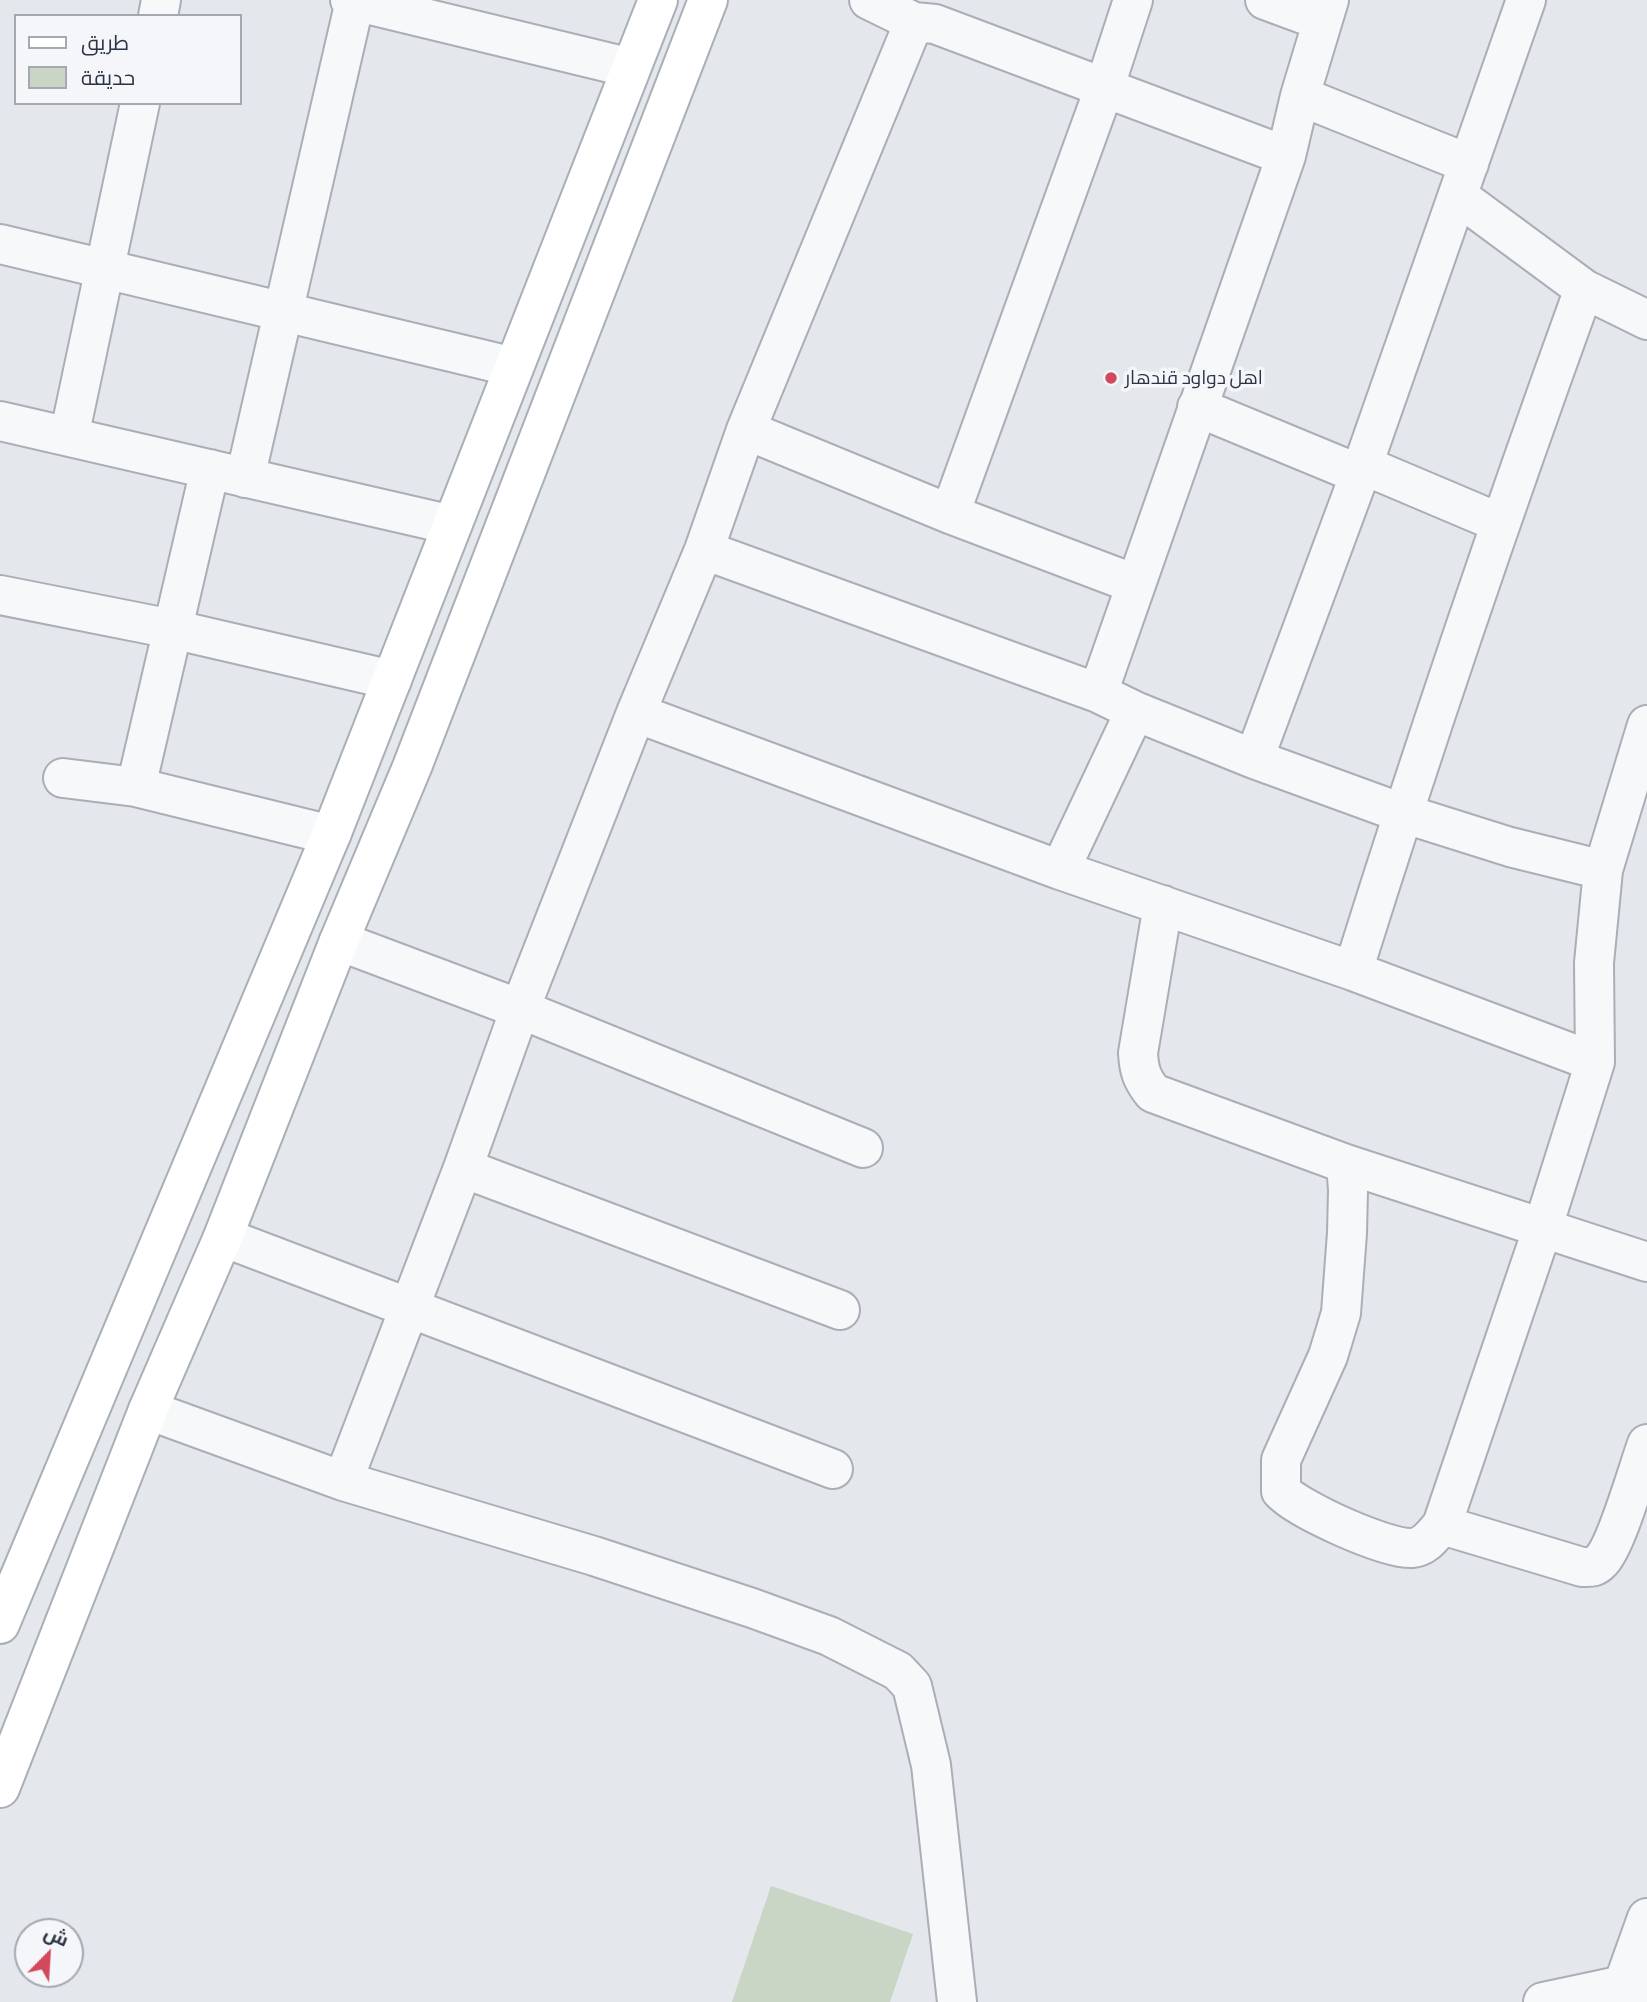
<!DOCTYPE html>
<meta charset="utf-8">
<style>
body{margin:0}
#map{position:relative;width:1647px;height:2002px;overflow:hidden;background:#e4e7ec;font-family:Commissioner,Cairo,sans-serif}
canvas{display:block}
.legend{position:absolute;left:14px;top:14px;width:228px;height:91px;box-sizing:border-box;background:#f4f6f9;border:2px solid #a4a8b1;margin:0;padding:9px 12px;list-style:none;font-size:21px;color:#2b3445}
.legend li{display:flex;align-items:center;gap:14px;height:35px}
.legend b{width:35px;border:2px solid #a4a8b1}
.north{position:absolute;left:14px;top:1918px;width:70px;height:70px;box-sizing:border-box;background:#f4f6f9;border:2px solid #a4a8b1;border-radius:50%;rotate:24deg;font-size:19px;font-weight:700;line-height:28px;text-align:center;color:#2b3445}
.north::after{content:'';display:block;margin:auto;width:24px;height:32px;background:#d1495b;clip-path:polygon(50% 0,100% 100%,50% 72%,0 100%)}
</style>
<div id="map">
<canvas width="1647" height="2002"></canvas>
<ul class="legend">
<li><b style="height:9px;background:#fff"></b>طريق</li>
<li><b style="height:19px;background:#c9d6c5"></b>حديقة</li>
</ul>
<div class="north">ش</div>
</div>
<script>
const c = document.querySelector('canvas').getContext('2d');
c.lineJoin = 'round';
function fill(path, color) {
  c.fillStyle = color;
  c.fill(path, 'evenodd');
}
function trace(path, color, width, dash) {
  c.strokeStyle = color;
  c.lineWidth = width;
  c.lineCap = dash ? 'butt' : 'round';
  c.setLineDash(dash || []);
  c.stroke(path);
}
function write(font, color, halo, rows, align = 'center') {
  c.font = font + ' Commissioner,Cairo,sans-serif';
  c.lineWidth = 7;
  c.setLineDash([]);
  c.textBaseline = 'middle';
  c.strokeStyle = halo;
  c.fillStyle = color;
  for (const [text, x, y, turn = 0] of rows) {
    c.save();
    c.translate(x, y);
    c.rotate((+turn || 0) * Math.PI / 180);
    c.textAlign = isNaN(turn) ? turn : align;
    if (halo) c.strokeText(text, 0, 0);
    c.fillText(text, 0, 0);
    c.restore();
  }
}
const green = new Path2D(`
 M 771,1886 L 913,1934 L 890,2002 L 732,2002 Z`);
const minor = new Path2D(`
 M 350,0 L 631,68
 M 869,0 L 914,22 L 935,24 L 1286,156
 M 1265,0 L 1322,21
 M 158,16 L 161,0
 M 1300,96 L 1469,164
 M 1458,196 L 1584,289 L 1647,320
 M 0,244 L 514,367
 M 1197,407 L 1359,474
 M 0,421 L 452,525
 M 746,430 L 950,514 L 1135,584
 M 69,437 L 140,103
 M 1363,465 L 1500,523
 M 245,478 L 355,1
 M 950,514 L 1104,89 L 1133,0
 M 704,550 L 1098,693 L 1135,711 L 1254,759 L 1402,813 L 1510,847 L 1603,870
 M 0,595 L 172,629 L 392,680
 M 1098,693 L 1286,156 L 1300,96 L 1329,0
 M 636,713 L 1060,870 L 1353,971 L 1595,1062
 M 1254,759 L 1363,465 L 1526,0
 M 63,778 L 136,787 L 331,835
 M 136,787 L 210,469
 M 1060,870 L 1135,711
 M 1163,905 L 1138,1053 C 1139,1071 1142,1079 1153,1093 L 1346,1164 L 1348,1190 L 1347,1233 L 1341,1313 L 1328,1356 L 1281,1460 L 1281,1491 C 1299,1510 1385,1549 1412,1548 C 1426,1547 1433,1535 1442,1525 L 1543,1227 L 1595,1062 L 1594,963 L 1603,870 L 1647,725
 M 339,941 L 520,1009 L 863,1148
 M 1353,971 C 1425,741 1502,515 1584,289
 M 1346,1164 L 1647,1262
 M 463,1168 L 840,1310
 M 223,1237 L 833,1469
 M 148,1410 L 343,1481 L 594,1556 L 752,1608 L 829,1636 L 898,1671 L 912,1686 L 931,1765 L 957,2002
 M 343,1481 L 463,1168 L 520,1009 L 636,713 L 704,550 L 746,430 L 914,22
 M 1442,1525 L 1582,1567 C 1590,1567 1595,1568 1601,1561 C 1617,1545 1638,1468 1647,1444
 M 1623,1985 L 1647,1918
 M 1543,2002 L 1623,1985 L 1647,1987`);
const secondary = new Path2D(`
 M 0,1624 L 331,835 L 658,0
 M 0,1788 L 148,1410 L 223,1237 L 339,941 L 412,767 L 708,0`);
const markers = [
 [1111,378,7,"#d1495b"]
];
const poiNames = [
 ["اهل دواود قندهار",1125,378]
];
fill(green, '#c9d6c5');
trace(minor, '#a9aeb7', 42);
trace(secondary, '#a9aeb7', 42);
trace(minor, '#f7f8fa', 38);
trace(secondary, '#fff', 38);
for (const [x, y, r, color] of markers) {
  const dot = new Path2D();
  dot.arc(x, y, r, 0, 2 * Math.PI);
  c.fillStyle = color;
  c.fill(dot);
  trace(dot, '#f4f6f9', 2.5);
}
write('19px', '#2b3445', '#f4f6f9', poiNames, 'left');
</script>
